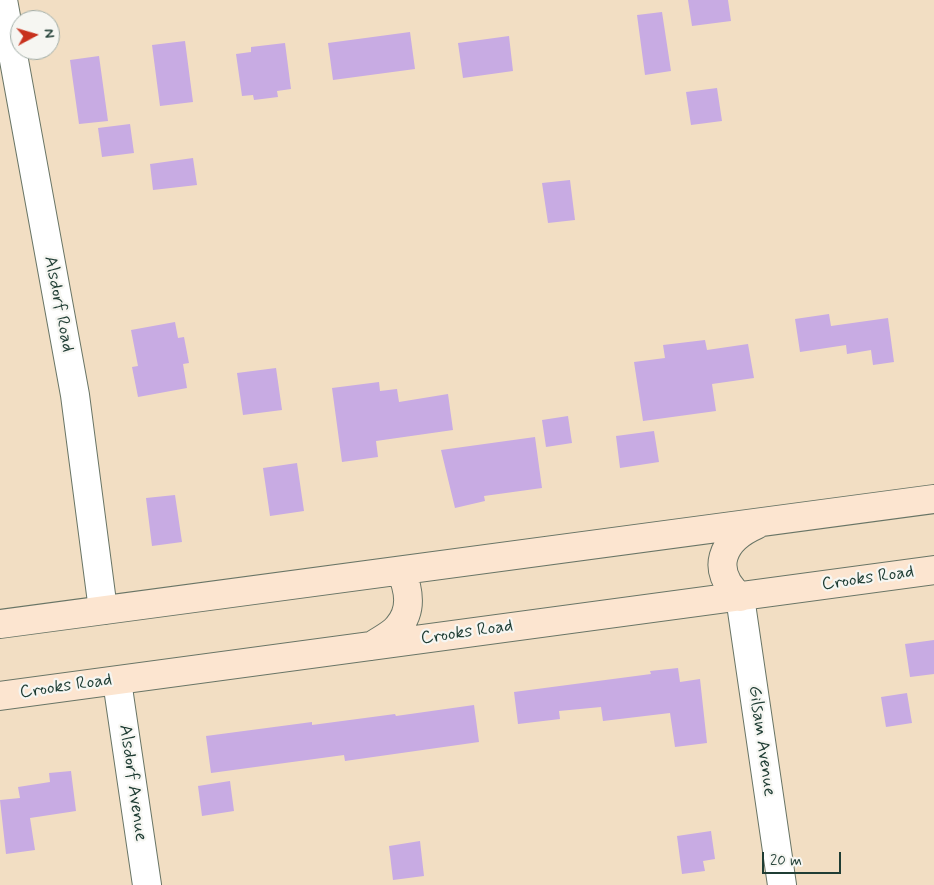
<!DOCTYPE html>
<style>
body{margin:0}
#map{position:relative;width:934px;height:885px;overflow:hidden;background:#f2dec3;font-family:Mynerve,sans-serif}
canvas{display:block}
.north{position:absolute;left:10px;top:10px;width:50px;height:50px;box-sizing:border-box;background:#f6f6f2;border:1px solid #a0aca6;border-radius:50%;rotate:84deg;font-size:14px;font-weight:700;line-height:20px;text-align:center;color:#1f3d34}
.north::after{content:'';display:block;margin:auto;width:18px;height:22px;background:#c8321e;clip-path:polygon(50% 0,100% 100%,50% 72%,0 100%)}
.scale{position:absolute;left:762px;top:852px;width:79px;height:22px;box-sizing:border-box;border:2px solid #1f3d34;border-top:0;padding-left:6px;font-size:15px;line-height:18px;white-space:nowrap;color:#1f3d34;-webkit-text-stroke:4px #f6f6f2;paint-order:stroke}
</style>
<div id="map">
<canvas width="934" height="885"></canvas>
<div class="north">N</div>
<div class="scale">20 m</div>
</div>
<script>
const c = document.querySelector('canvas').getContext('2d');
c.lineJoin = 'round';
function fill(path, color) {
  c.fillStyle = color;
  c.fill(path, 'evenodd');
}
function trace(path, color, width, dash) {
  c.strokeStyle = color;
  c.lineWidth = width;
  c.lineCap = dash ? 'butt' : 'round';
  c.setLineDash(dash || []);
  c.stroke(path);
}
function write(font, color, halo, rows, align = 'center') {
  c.font = font + ' Mynerve,sans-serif';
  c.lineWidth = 4.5;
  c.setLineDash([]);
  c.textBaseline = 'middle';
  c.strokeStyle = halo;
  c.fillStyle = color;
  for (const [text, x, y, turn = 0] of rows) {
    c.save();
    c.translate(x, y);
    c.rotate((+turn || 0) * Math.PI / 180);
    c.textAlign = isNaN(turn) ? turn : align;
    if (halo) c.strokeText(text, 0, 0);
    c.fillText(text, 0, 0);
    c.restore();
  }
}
const building = new Path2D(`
 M 688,0 L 728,0 L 731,21 L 692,26 Z
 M 662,12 L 671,71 L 645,75 L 637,15 Z
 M 410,32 L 415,69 L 333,80 L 328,43 Z
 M 509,36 L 513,71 L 463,78 L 458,43 Z
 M 185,41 L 193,102 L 160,106 L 152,45 Z
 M 285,43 L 291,89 L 277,91 L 278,97 L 254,100 L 253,95 L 242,96 L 236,54 L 251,52 L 251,47 Z
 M 99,56 L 108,121 L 79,124 L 70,60 Z
 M 717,88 L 722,121 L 691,125 L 686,92 Z
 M 130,124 L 134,153 L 102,157 L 98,128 Z
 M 193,158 L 197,185 L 153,190 L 150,164 Z
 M 570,180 L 575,220 L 548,223 L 542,183 Z
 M 829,314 L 831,326 L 888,318 L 894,362 L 873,365 L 871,350 L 847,354 L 846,345 L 800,352 L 795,319 Z
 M 175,322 L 178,338 L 184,337 L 189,363 L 183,364 L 187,388 L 138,397 L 132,367 L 138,366 L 131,330 Z
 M 705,340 L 707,350 L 748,344 L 754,378 L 712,384 L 716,411 L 643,421 L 634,362 L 665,358 L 663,345 Z
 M 276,368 L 282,410 L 243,415 L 237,373 Z
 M 379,382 L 380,391 L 397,389 L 399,402 L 448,394 L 453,430 L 376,441 L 378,457 L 342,462 L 332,388 Z
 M 568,416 L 572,443 L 546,447 L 542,420 Z
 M 654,431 L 659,462 L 620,468 L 616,436 Z
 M 535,437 L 542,488 L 484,496 L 485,501 L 455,508 L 441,450 Z
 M 297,463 L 304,511 L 270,516 L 263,468 Z
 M 175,495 L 182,542 L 152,546 L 146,498 Z
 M 934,640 L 934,674 L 910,677 L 905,644 Z
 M 678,668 L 680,682 L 700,679 L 707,743 L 675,747 L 670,713 L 603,721 L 601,707 L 559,711 L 560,719 L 518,724 L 514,692 L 651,674 L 650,671 Z
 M 907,693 L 912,723 L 886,727 L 881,697 Z
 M 474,705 L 479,742 L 345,761 L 344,755 L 211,773 L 206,736 L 312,722 L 312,725 L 395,714 L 396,716 Z
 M 71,771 L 76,811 L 30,818 L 35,850 L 6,854 L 0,800 L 20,798 L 18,787 L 50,782 L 49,773 Z
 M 230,781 L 234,811 L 202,816 L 198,786 Z
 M 711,831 L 715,859 L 703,861 L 705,871 L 682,874 L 677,836 Z
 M 420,841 L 424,876 L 393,880 L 389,846 Z`);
const minor = new Path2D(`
 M 3,0 L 75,395 L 103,610
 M 740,597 L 782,885
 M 117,681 L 147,885`);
const secondary = new Path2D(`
 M 740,597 C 709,570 722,540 756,525
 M 0,624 L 934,499
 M 372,646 C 380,640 392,635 398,627 C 413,610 409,590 401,571
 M 0,696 L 934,570`);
const streetNames = [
 ["Alsdorf Road",58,304,79],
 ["Crooks Road",868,579,-8],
 ["Crooks Road",467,633,-8],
 ["Crooks Road",66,687,-8],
 ["Gilsam Avenue",761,741,82],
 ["Alsdorf Avenue",132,783,82]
];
fill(building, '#c8abe3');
trace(minor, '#697566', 30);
trace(secondary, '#697566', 30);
trace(minor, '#fff', 28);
trace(secondary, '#fce5d0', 28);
write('18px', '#1f3d34', '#f6f6f2', streetNames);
</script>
